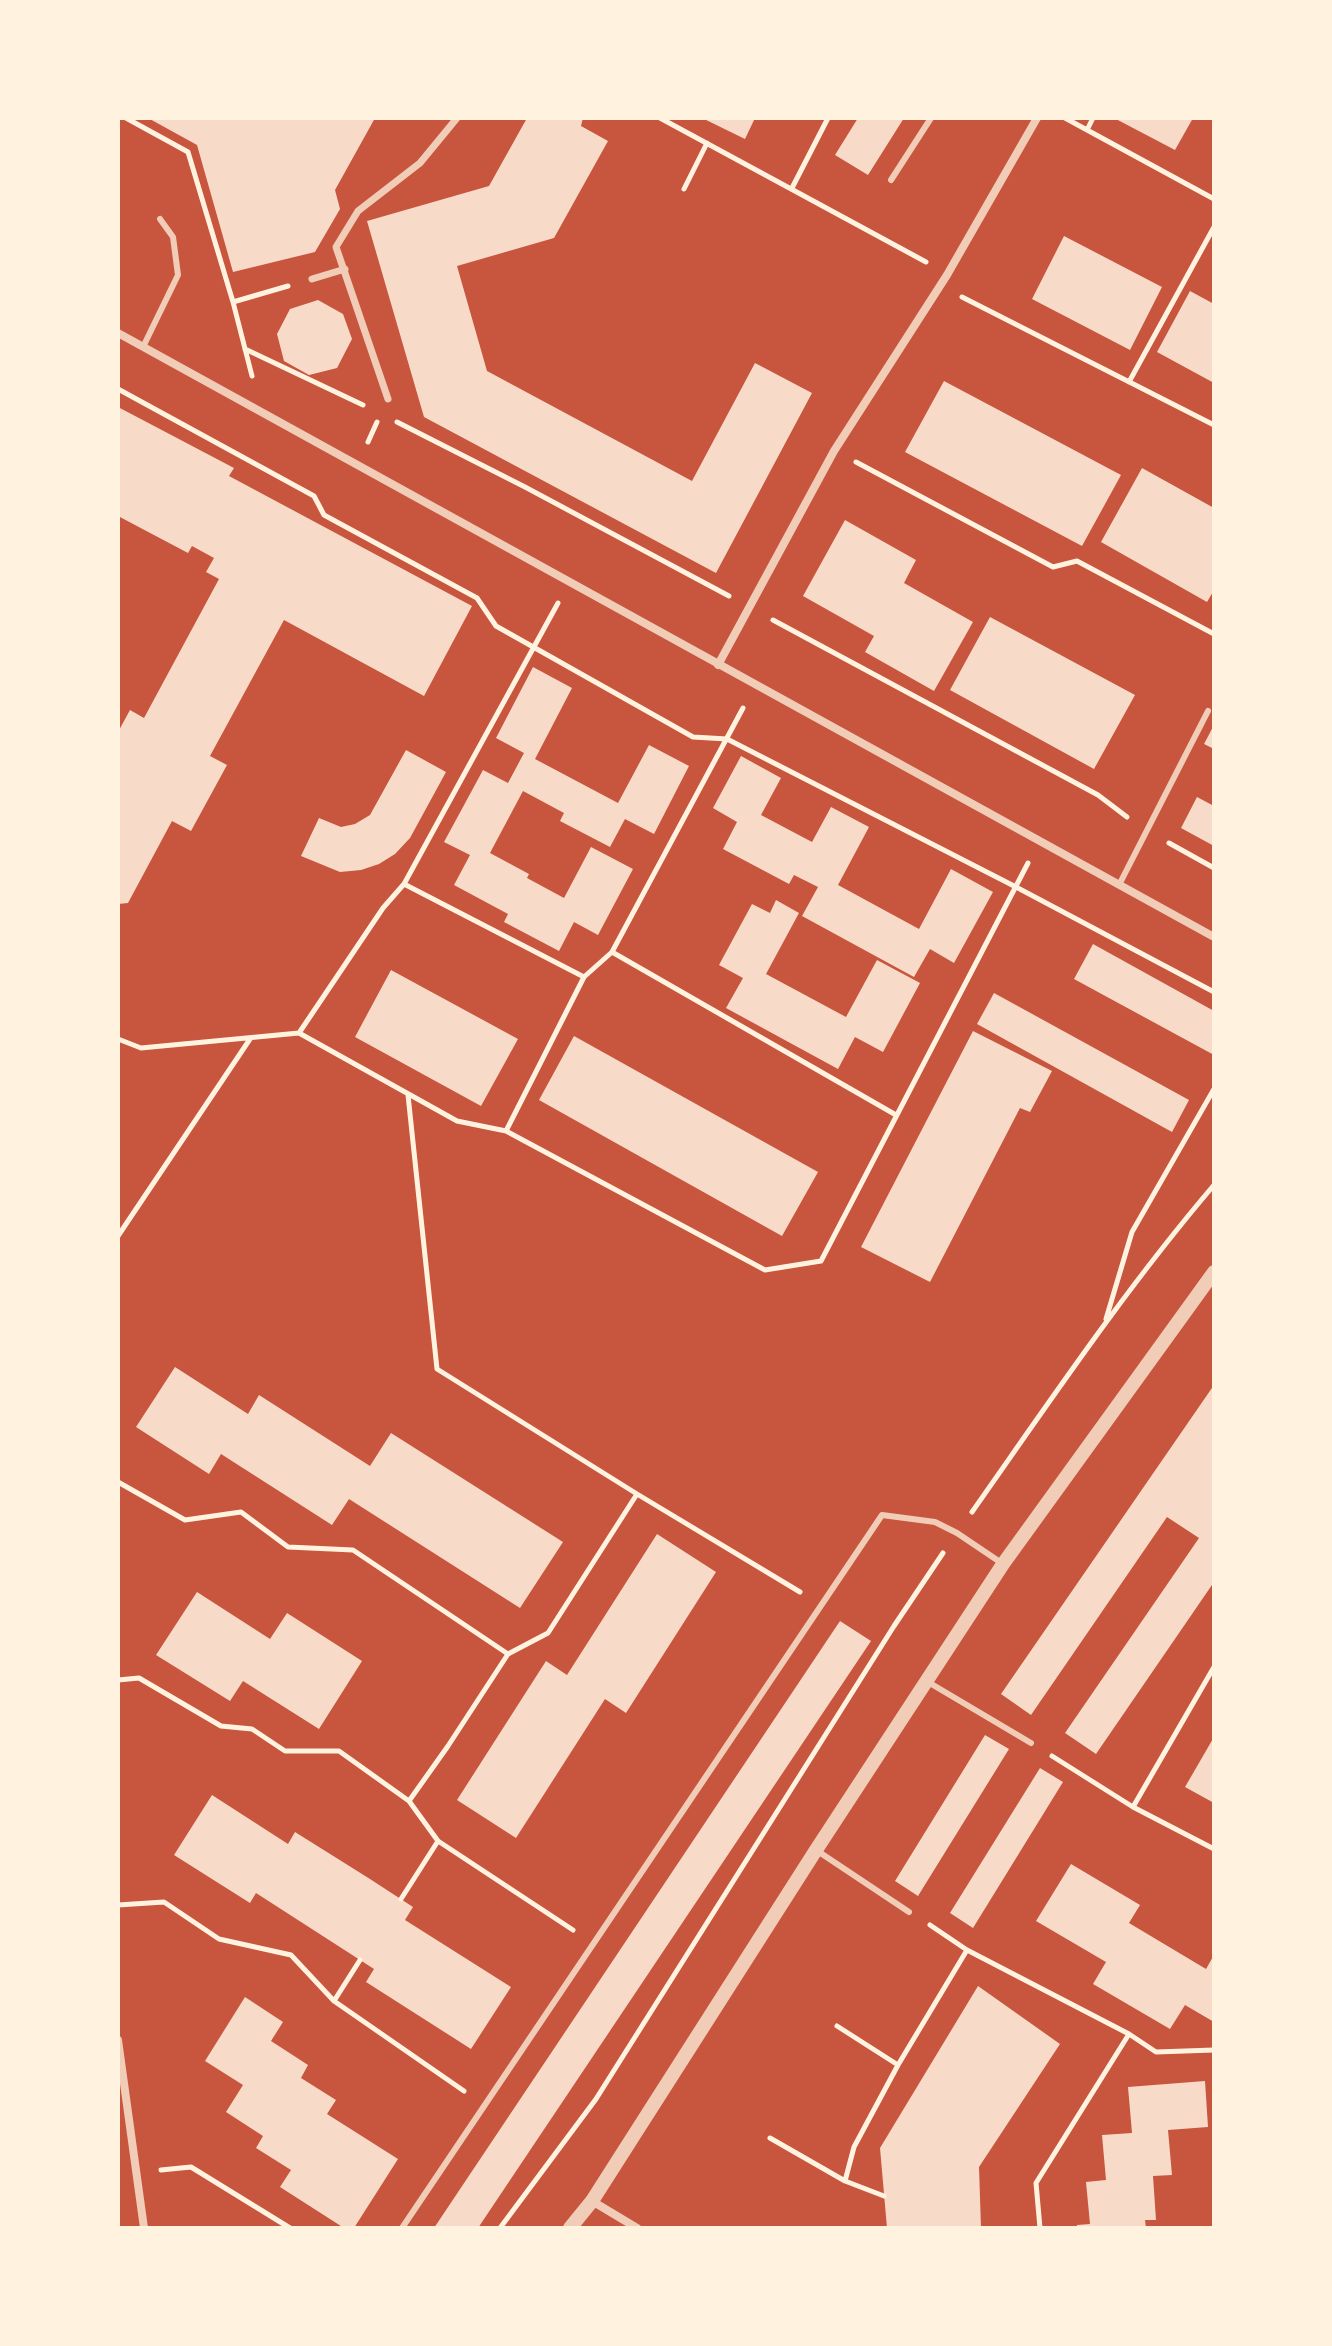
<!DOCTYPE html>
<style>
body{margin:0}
#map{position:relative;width:1332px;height:2346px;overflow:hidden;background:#c8553d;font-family:Ubuntu,sans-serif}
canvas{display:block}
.frame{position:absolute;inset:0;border:120px solid #fff3e0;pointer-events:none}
</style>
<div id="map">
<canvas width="1332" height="2346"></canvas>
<div class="frame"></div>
</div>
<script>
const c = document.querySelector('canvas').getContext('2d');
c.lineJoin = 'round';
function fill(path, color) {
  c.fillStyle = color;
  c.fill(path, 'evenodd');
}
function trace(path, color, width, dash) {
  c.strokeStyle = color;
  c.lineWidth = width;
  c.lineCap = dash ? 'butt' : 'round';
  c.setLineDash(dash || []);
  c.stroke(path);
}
const building = new Path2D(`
 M 148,118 L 375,118 L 335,190 L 340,209 L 315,252 L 233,272 L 197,145 Z
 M 527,118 L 583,118 L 581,126 L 608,141 L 554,238 L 457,266 L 487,371 L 692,481 L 755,363 L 812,393 L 716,573 L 424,417 L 367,221 L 489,186 Z
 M 702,118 L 755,118 L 745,139 Z
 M 858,118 L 904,118 L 868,175 L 835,155 Z
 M 1114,118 L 1193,118 L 1175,150 Z
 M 1064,236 L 1162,287 L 1130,350 L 1032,299 Z
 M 1190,291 L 1214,304 L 1214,383 L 1157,352 Z
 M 318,300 L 343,314 L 352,339 L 337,368 L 309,375 L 284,361 L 277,334 L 290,309 Z
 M 944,381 L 1121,475 L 1082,546 L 905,452 Z
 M 118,407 L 234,468 L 229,476 L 472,606 L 424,696 L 284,620 L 210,756 L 227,765 L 191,831 L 172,821 L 128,903 L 118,904 L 118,732 L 130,710 L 144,718 L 219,579 L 206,572 L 214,558 L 192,546 L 188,553 L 118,516 Z
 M 1142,468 L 1214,508 L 1214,590 L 1207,602 L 1101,542 Z
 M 845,520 L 916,560 L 904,583 L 973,622 L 934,691 L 865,652 L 874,636 L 803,596 Z
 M 990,617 L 1135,695 L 1094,769 L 950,690 Z
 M 533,667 L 572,688 L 535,759 L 618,803 L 649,745 L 689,766 L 654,834 L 625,819 L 610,847 L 560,821 L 564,813 L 523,791 L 490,853 L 529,874 L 527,878 L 564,898 L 591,847 L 633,869 L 598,935 L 574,922 L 559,951 L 504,922 L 508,914 L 454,885 L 470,855 L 444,842 L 483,770 L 508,783 L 524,753 L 496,738 Z
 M 1214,725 L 1214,749 L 1204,744 Z
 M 406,750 L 446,772 L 410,838 L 395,854 L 379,864 L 361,870 L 340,872 L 301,856 L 319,818 L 341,827 L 355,824 L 370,815 Z
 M 741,756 L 781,778 L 761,815 L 812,842 L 831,807 L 869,827 L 838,885 L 919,929 L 951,869 L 993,892 L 954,963 L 930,949 L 914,977 L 802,916 L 818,887 L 794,875 L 789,884 L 723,849 L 737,822 L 713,808 Z
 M 1197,797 L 1214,806 L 1214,846 L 1181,828 Z
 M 776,900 L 799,913 L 766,974 L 846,1017 L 877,960 L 920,983 L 883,1052 L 855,1037 L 838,1069 L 726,1008 L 743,978 L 719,965 L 752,904 L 770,913 Z
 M 1093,944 L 1214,1011 L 1214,1055 L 1074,979 Z
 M 391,970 L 518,1039 L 481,1106 L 355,1037 Z
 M 994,993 L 1189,1100 L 1172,1132 L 977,1024 Z
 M 973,1031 L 1052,1071 L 1030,1112 L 1020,1108 L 930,1282 L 861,1247 Z
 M 574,1036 L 818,1172 L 782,1236 L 539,1100 Z
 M 175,1367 L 248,1414 L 259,1395 L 370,1466 L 391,1433 L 563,1542 L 520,1608 L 349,1499 L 332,1525 L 221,1454 L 209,1474 L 136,1427 Z
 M 1214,1385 L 1214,1582 L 1096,1754 L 1065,1733 L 1199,1538 L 1167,1517 L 1031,1715 L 1001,1694 Z
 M 657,1534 L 716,1572 L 626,1713 L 605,1699 L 516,1838 L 457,1800 L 546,1661 L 567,1675 Z
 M 197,1592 L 270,1639 L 287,1613 L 362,1661 L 319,1729 L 243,1681 L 230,1701 L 156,1655 Z
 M 840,1621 L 871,1641 L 478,2228 L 434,2228 Z
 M 985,1735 L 1009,1749 L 918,1896 L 895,1881 Z
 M 1214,1737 L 1214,1803 L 1185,1787 Z
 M 1040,1768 L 1063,1782 L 973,1928 L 950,1913 Z
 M 212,1795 L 288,1844 L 295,1832 L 370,1879 L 413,1907 L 405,1920 L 511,1987 L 471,2049 L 366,1982 L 374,1969 L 256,1893 L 250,1903 L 174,1855 Z
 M 1071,1864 L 1140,1905 L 1129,1923 L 1206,1969 L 1214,1955 L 1214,2022 L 1185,2005 L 1170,2029 L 1093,1984 L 1106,1962 L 1036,1921 Z
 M 978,1986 L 1060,2044 L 979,2167 L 981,2228 L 887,2228 L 880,2148 Z
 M 245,1997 L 283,2022 L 271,2041 L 308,2065 L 301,2078 L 336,2100 L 327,2114 L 398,2159 L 354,2228 L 344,2228 L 280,2187 L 291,2170 L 256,2148 L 263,2136 L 226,2112 L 243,2085 L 205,2061 Z
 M 1205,2081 L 1208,2127 L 1168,2130 L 1172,2175 L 1153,2176 L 1156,2220 L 1145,2220 L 1146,2228 L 1077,2228 L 1077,2225 L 1090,2224 L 1086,2182 L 1106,2180 L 1102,2135 L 1132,2133 L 1128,2087 Z`);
const path = new Path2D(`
 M 126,118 L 188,152 L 233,302 L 252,376
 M 660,118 L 926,262
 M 1065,118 L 1214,199
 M 1087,130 L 1093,118
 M 792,188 L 828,118
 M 684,189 L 707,143
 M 962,297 L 1214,425
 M 233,302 L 288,286
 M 245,349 L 363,405
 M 1129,382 L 1214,227
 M 118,389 L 314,496 L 324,515 L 477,598 L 496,626 L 693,737 L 727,739 L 1016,887 L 1214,992
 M 397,422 L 525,487 L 729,596
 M 368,442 L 377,422
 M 856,462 L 1053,567 L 1077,561 L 1214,634
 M 773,620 L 1098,795 L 1127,817
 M 1169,843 L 1214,868
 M 404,884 L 584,977
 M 612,952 L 896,1115
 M 299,1033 L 383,908 L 404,884 L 558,603
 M 118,1039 L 141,1048 L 299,1033 L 457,1121 L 506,1131 L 765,1270 L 821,1261 L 1028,863
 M 408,1095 L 437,1369 L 637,1494 L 800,1592
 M 506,1131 L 584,977 L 612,952 L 743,708
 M 118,1236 L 250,1039
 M 1106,1319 L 1132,1232 L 1214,1089
 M 118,1482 L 185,1520 L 241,1512 L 288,1547 L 353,1550 L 508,1654
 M 972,1512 C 1050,1401 1126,1288 1214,1185
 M 118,1680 L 139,1678 L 221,1726 L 252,1729 L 285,1751 L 339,1751 L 409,1801 L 438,1841 L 573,1930
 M 1052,1756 L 1133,1807 L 1214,1849
 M 409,1801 L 448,1746 L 508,1654 L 548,1633 L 637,1494
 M 1133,1807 L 1214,1667
 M 401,1899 L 438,1841
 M 118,1905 L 164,1902 L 219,1939 L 291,1955 L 334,2001 L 464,2091
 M 930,1925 L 967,1950 L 1129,2034 L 1156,2052 L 1214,2050
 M 334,2001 L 360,1960
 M 837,2026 L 898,2065
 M 770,2138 L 845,2181 L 884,2196
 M 161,2170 L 191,2167 L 290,2228
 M 845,2181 L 854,2147 L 898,2065 L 967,1950
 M 500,2228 L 596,2099 L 894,1626 L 943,1553
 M 1040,2228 L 1036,2183 L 1129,2034`);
const service = new Path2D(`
 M 891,180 L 931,118
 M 143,347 L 178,275 L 173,237 L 160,219
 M 1119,885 L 1208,711
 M 928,1682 L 1031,1743
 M 816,1850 L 909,1912
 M 402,2228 L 882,1515 L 935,1522 L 957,1533 L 1003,1564`);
const pedestrian = new Path2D(`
 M 312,279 L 345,269
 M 388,399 L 336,247 L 358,211 L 420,163 L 457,118`);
const minor = new Path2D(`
 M 118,333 L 1214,937
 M 718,665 L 834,451 L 947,275 L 1037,118
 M 118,2040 L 144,2228
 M 592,2201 L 637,2228`);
const tertiary = new Path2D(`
 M 570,2228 L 592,2201 L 816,1850 L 1003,1564 L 1214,1272`);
fill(building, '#f7dbc8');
trace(path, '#fff3e0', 5);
trace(service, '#f1ccb7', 6);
trace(pedestrian, '#f1ccb7', 7);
trace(minor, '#f1ccb7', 8);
trace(tertiary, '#f1ccb7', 14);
</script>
